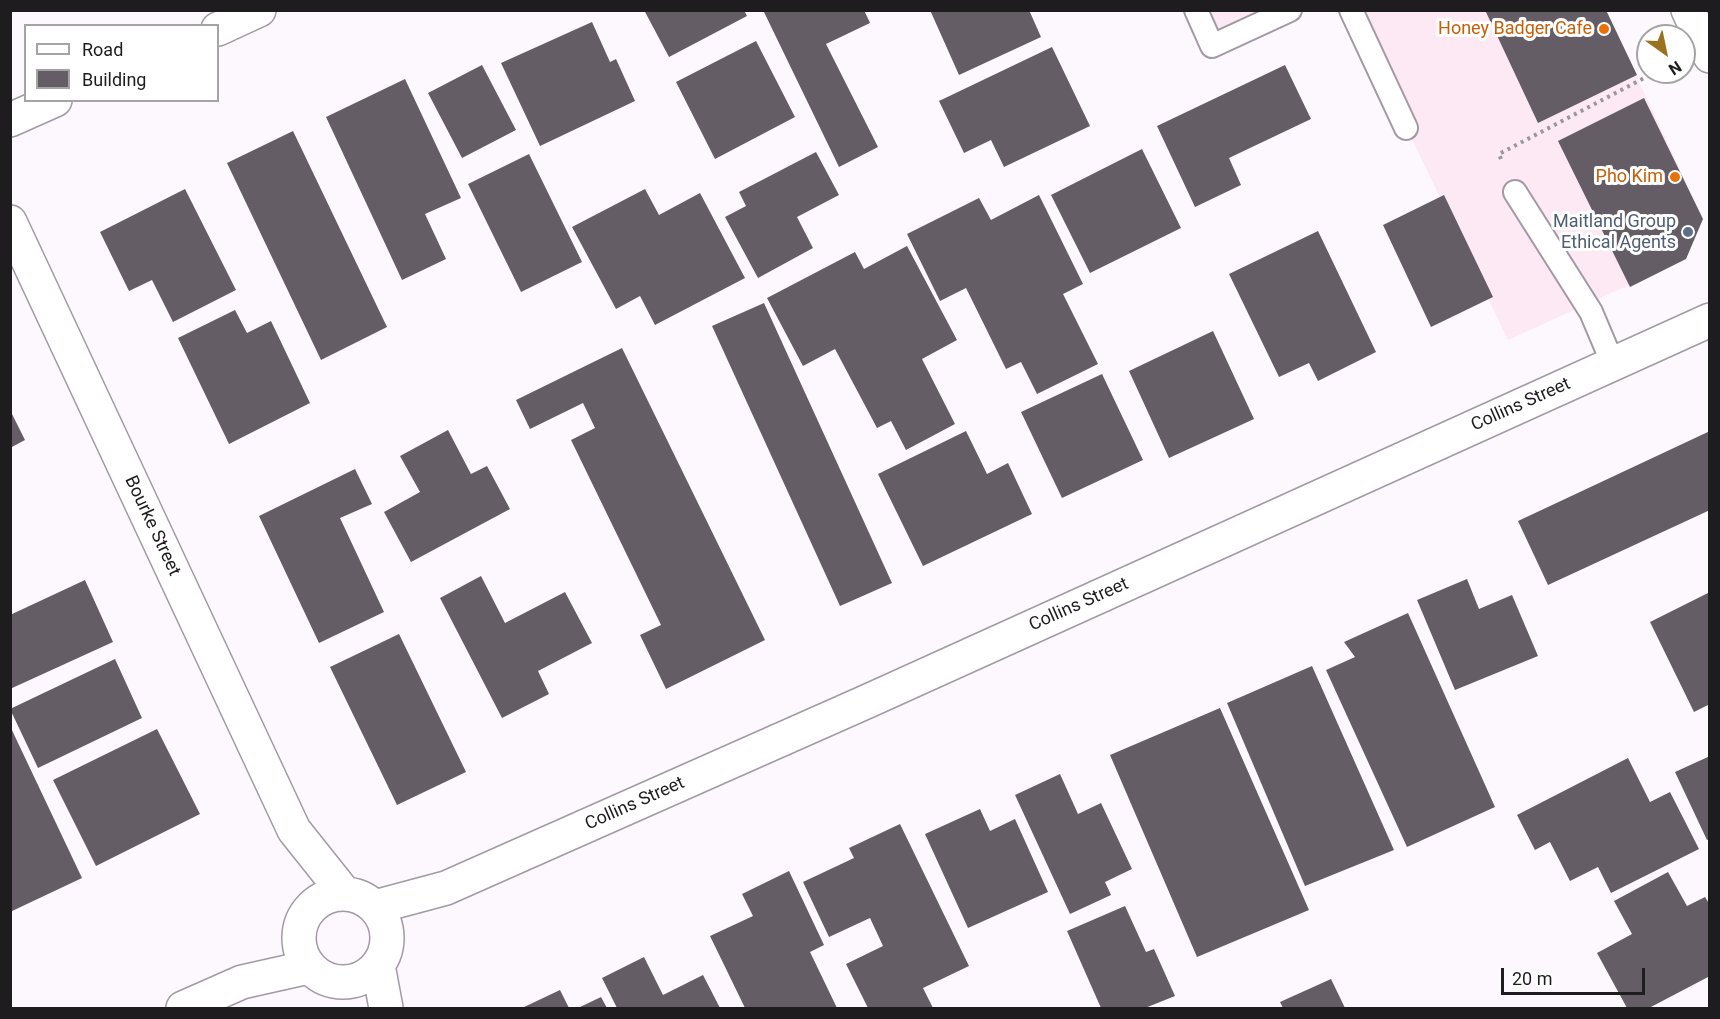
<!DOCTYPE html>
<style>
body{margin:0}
#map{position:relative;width:1720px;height:1019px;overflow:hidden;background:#fdf7fe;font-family:Roboto,sans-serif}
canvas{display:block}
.frame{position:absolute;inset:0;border:12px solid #1f1c1f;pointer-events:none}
.legend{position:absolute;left:24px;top:24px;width:195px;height:78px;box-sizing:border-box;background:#fff;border:2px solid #a5a4a5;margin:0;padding:8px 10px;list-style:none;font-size:18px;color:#1f1c1f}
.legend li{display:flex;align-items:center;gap:12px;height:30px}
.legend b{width:30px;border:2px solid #a5a4a5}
.north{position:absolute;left:1636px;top:24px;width:60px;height:60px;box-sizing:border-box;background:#fff;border:2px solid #a5a4a5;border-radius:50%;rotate:147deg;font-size:16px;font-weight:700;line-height:24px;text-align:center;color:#1f1c1f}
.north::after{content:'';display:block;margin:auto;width:21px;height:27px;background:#99721d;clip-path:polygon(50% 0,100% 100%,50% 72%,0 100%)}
.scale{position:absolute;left:1501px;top:968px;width:144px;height:27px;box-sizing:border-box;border:3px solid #1f1c1f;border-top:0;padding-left:8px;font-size:18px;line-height:21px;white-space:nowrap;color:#1f1c1f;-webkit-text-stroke:4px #fff;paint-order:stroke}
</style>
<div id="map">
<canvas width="1720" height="1019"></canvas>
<div class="frame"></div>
<ul class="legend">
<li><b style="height:8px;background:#fff"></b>Road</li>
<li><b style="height:16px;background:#655d66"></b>Building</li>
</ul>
<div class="north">N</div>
<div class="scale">20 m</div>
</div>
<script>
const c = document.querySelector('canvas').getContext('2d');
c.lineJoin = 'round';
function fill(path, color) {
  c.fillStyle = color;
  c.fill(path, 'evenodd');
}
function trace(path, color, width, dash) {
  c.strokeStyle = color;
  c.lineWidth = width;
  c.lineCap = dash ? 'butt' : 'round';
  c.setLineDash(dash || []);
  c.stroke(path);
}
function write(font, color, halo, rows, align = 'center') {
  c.font = font + ' Roboto,sans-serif';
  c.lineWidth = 6;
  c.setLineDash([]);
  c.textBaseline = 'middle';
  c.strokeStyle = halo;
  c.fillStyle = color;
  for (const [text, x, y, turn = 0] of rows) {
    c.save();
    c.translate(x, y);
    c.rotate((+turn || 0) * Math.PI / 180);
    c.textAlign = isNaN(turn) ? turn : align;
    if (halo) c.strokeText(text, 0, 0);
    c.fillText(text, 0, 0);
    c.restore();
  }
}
const commercial = new Path2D(`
 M 1196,11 L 1290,11 L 1212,46 Z
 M 1351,11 L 1606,11 L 1703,219 L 1686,259 L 1508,340 Z`);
const building = new Path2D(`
 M 644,10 L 744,10 L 747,16 L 669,57 Z
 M 763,10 L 864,10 L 870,23 L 826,44 L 878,147 L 839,167 Z
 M 930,10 L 1029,10 L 1041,37 L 959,75 Z
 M 1485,10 L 1606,10 L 1637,75 L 1538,123 Z
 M 592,22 L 610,62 L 616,59 L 635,101 L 540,146 L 501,63 Z
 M 756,41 L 795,117 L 715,159 L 676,82 Z
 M 1052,47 L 1090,126 L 1004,167 L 991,140 L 964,153 L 939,101 Z
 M 482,65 L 516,130 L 462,158 L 428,93 Z
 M 1285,65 L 1311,119 L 1229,158 L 1241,185 L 1195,207 L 1157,126 Z
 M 405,79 L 461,198 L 425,214 L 446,259 L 402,280 L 326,117 Z
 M 1644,98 L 1703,219 L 1686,259 L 1630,287 L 1558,141 Z
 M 293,131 L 387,327 L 321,360 L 227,163 Z
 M 1142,149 L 1181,228 L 1090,273 L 1051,195 Z
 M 816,152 L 839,195 L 797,217 L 813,248 L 758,278 L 725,217 L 746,206 L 739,192 Z
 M 529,154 L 582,262 L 521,292 L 468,184 Z
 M 185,189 L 236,290 L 173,322 L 152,280 L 129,291 L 100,232 Z
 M 645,189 L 659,215 L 700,193 L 745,278 L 655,325 L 640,296 L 616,309 L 572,227 Z
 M 1039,195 L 1083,284 L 1063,294 L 1098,364 L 1037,394 L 1021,362 L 1006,369 L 966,288 L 940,301 L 907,234 L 979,198 L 991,220 Z
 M 1444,195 L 1493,297 L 1431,327 L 1383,225 Z
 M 1318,231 L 1376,352 L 1318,381 L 1309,363 L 1279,377 L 1229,274 Z
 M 907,246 L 957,340 L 922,359 L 955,424 L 906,450 L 891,421 L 877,428 L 835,349 L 803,366 L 767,298 L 855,252 L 864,269 Z
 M 764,303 L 892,583 L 840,606 L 712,326 Z
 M 235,310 L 247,333 L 271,321 L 310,403 L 229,444 L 178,338 Z
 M 1213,331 L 1254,419 L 1169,458 L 1129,371 Z
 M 622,348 L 765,640 L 666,689 L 640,635 L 661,625 L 571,440 L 595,428 L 583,403 L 530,429 L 516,400 Z
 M 1102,374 L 1143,460 L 1062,498 L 1021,412 Z
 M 10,410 L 25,440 L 10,448 Z
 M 448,430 L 471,474 L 487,466 L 510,509 L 411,562 L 384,512 L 420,492 L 400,456 Z
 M 966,431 L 987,474 L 1008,463 L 1032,514 L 923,566 L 878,474 Z
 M 1710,431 L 1710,510 L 1548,585 L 1518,521 Z
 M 355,469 L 372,504 L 340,518 L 384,612 L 319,643 L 259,516 Z
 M 481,576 L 505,623 L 565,592 L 592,643 L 538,671 L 549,694 L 502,718 L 440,598 Z
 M 1467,579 L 1479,609 L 1512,595 L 1538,656 L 1455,690 L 1417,600 Z
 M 85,580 L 113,642 L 10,689 L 10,615 Z
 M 1710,592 L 1710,704 L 1694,712 L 1650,622 Z
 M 1408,613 L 1495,807 L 1407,847 L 1326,670 L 1355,657 L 1344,642 Z
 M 399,634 L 466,772 L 397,805 L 330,667 Z
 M 115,659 L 142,718 L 38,768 L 10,709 Z
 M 1312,666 L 1394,850 L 1305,886 L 1227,703 Z
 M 1220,708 L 1309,910 L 1197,957 L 1110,755 Z
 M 10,726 L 82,878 L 10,912 Z
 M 157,729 L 200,814 L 96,866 L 53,780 Z
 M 1710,756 L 1710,839 L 1707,840 L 1675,772 Z
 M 1628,758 L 1650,802 L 1670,792 L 1699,849 L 1611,893 L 1598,867 L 1570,881 L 1550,842 L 1535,850 L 1517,815 Z
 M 1060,774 L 1078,814 L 1101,803 L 1132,869 L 1105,882 L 1111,895 L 1070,914 L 1015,795 Z
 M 980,809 L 990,831 L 1015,819 L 1048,892 L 968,928 L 925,834 Z
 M 900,824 L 969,966 L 923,988 L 933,1008 L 868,1008 L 846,964 L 883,946 L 870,918 L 829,937 L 803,882 L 854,858 L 849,848 Z
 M 789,871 L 824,945 L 810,952 L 837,1008 L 745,1008 L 710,936 L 753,916 L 742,894 Z
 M 1668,872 L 1687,906 L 1705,897 L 1710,905 L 1710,976 L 1649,1008 L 1627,1008 L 1597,953 L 1632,934 L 1614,901 Z
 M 1125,906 L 1146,952 L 1154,949 L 1175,996 L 1145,1008 L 1101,1008 L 1067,931 Z
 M 644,957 L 663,995 L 703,975 L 720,1008 L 617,1008 L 602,978 Z
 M 1331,979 L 1345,1008 L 1283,1008 L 1280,1002 Z
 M 560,990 L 569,1008 L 522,1008 Z
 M 601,997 L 607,1008 L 578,1008 Z`);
const path = new Path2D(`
 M 1501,159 L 1499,154 L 1648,76`);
const lane = new Path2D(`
 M 1196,10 L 1212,46 L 1290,10
 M 1351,10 L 1406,128
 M 1515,192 L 1591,312 L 1613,364`);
const street = new Path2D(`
 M 10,222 L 294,830 L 345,894
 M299 938a44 44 0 1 1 88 0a44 44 0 1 1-88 0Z
 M 375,907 L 446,888 L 868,701 L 1710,320
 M 378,965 L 386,1008
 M 183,1008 L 242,982 L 309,967`);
const secondary = new Path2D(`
 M 1688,10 L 1710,56`);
const primary = new Path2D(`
 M 218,29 L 259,10
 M 10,120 L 55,100`);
const markers = [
 [1604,29,6,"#e8710a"],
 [1675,177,6,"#e8710a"],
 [1688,232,6,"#5c6f8a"]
];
const foodNames = [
 ["Honey Badger Cafe",1592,29],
 ["Pho Kim",1663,177]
];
const serviceNames = [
 ["Maitland Group",1676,222],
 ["Ethical Agents",1676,243]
];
const streetNames = [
 ["Collins Street",1521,405,-24],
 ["Bourke Street",152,526,65],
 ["Collins Street",1079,605,-24],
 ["Collins Street",635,804,-24]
];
fill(commercial, '#fce9f3');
fill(building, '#655d66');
trace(lane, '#a299a4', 26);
trace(street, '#a299a4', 36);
trace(secondary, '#a299a4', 36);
trace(primary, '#a299a4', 36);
trace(path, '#9b969c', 4, [3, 4.5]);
trace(lane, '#fff', 22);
trace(street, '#fff', 33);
trace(secondary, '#fff', 33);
trace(primary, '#fff', 33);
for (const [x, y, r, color] of markers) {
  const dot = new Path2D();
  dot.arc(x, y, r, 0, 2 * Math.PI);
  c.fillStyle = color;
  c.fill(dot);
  trace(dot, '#fff', 2);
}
write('18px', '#c56008', '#fff', foodNames, 'right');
write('18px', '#4e5e75', '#fff', serviceNames, 'right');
write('18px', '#1f1c1f', '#fff', streetNames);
</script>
